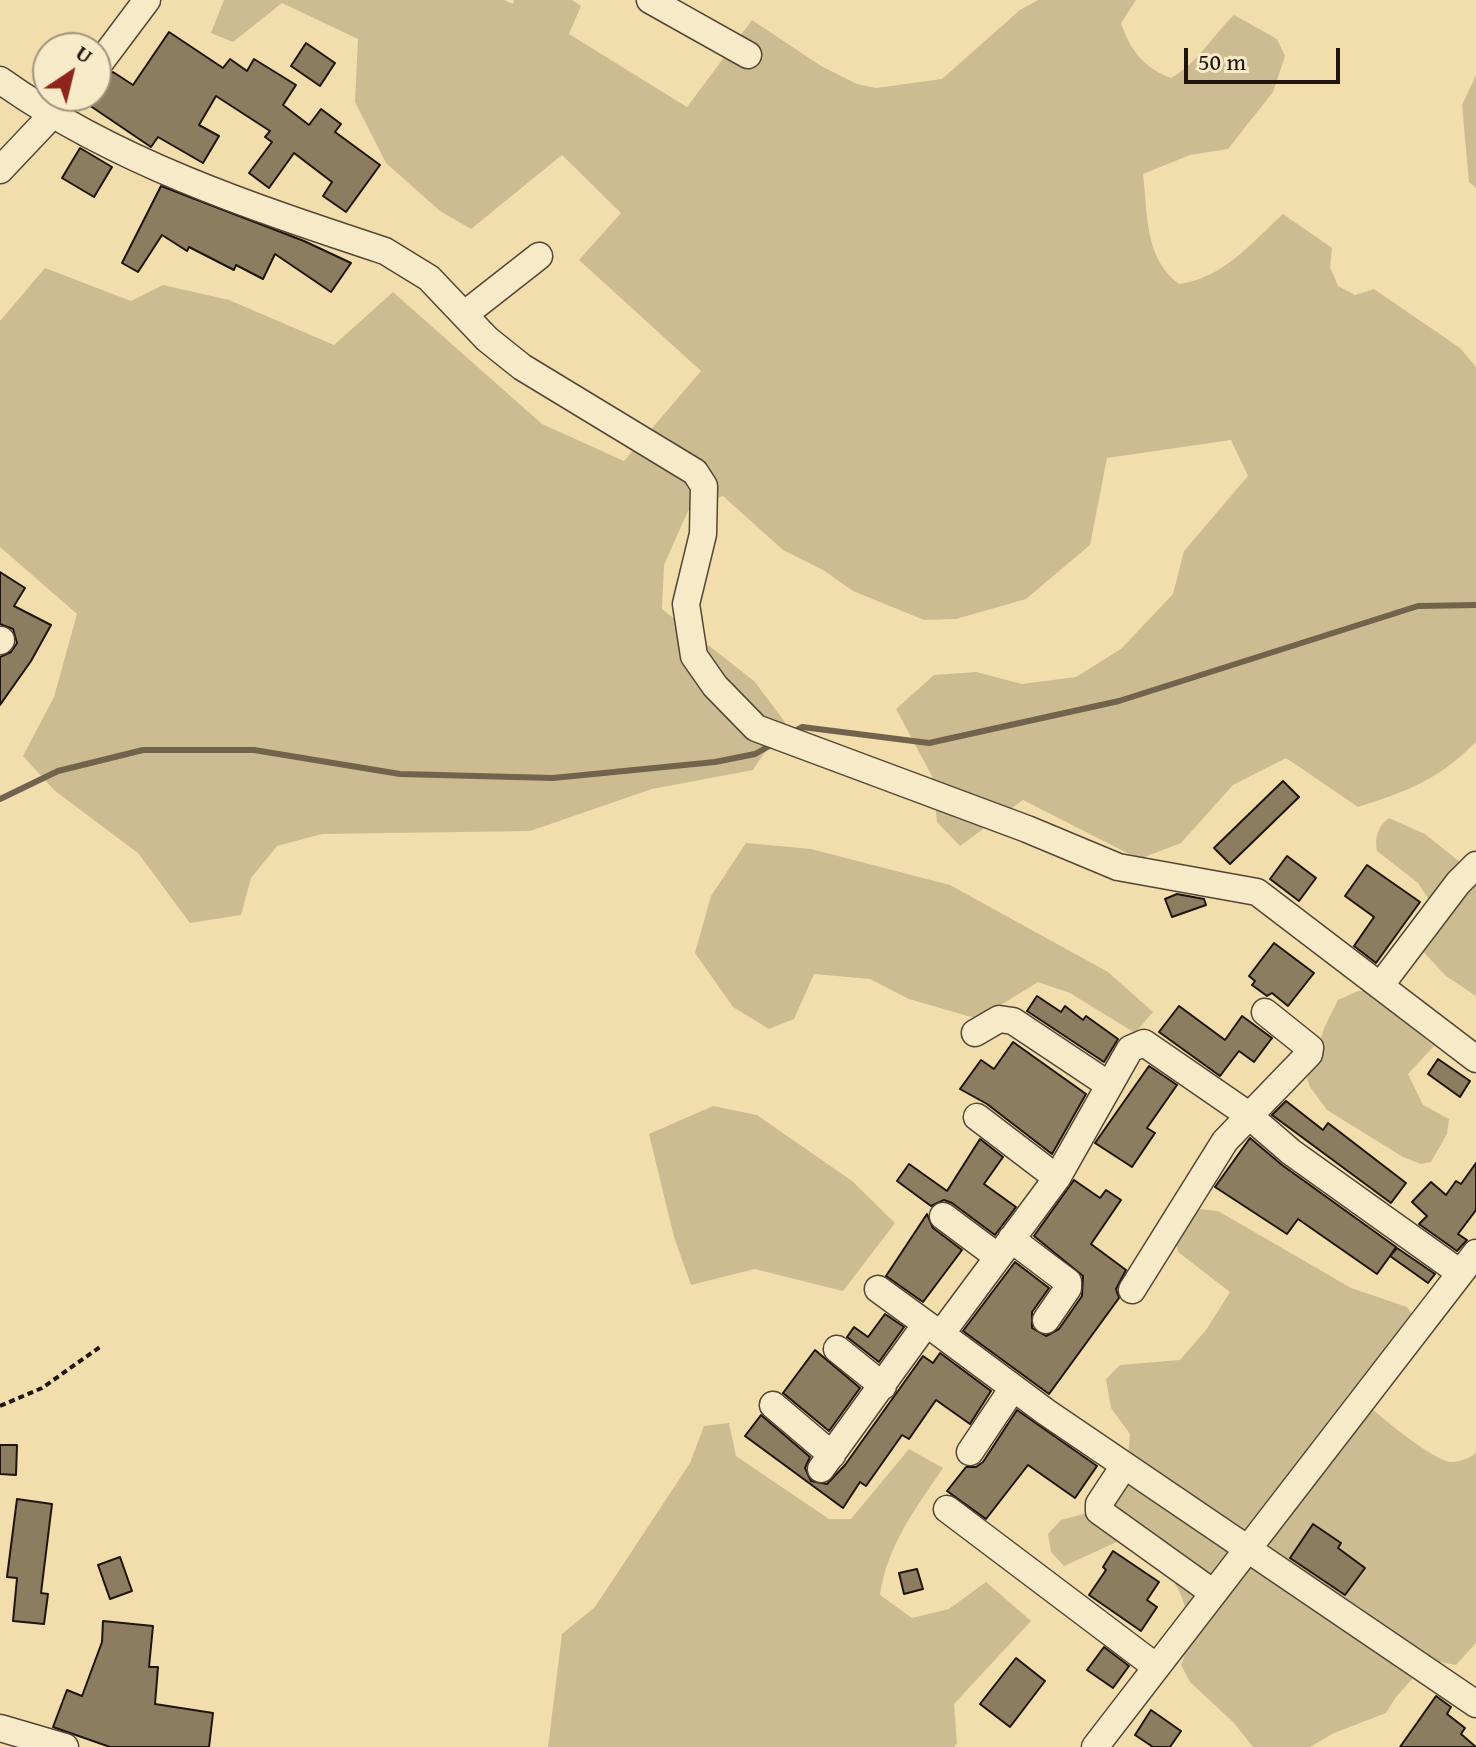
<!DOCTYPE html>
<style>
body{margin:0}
#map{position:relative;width:1476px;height:1747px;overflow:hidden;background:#f1deac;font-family:"Gentium Book Plus",serif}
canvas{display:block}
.north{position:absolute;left:32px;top:32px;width:80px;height:80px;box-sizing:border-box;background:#f6eac9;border:2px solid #a0947e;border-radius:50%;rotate:35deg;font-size:22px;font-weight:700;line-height:32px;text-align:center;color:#1f140e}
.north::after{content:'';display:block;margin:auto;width:28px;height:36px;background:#8f2418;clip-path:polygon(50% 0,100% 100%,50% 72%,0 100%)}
.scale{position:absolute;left:1184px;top:48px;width:156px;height:36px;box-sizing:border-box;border:4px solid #1f140e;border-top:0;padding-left:10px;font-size:24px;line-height:28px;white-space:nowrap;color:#1f140e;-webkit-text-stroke:6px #f6eac9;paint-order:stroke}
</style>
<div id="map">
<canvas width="1476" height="1747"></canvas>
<div class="north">U</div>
<div class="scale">50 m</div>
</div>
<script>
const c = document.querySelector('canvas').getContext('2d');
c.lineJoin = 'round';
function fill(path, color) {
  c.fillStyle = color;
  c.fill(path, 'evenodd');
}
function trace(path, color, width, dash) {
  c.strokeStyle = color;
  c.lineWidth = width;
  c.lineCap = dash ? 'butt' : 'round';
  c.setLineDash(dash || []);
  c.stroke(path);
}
const green = new Path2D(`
 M 224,0 L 504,0 L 513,4 L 514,0 L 572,0 L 581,6 L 569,34 L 687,107 L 752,20 L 821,66 L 857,84 L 876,88 L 942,79 L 1020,10 L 1038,0 L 1136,0 L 1121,23 C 1130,50 1144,68 1171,78 C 1198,63 1212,36 1234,15 L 1277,39 L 1285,56 L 1273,92 L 1228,149 L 1190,155 L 1143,174 C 1148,215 1144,258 1179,284 C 1224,278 1251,243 1283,214 L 1332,248 L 1330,267 L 1338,286 L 1355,295 L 1374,289 L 1460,348 L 1476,367 L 1476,742 C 1438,780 1408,791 1358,807 L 1286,758 L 1233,785 L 1181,843 L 1139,859 L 1023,800 L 960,846 L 937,822 L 932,776 L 896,709 L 934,675 L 976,672 L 1022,684 L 1076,677 L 1121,649 L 1173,594 L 1184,551 L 1248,476 L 1231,440 L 1107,458 L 1090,545 L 1026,599 L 956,619 L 924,620 L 853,591 L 823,570 L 783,550 L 723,496 L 688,511 L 664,565 L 662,609 L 754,681 L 785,722 L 753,770 L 652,789 L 530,831 L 322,834 L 277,846 L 251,878 L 241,915 L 190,923 L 138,853 L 54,790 L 23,756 L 54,697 L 77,614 L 0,547 L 0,321 L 45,268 L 131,301 L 163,285 L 229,300 L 334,345 L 393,292 L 542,424 L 624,461 L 701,371 L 579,260 L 621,213 L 562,155 L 471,229 L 440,211 L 386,163 L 355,102 L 358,39 L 282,3 L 233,42 L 211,33 Z
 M 1476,75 L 1476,188 L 1469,182 L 1462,105 Z
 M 1389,818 L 1425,834 L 1476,875 L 1476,996 L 1446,976 L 1416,944 L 1429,900 L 1418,883 L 1377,851 C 1374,838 1378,826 1389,818 Z
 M 746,843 L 811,849 L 950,885 L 1108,972 L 1153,1012 L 1135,1033 L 1070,993 L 1038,982 L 978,1019 L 909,999 L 870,979 L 814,974 L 794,1019 L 769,1029 L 733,1007 L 695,953 L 711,896 Z
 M 1358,991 L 1367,991 L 1434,1046 L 1408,1074 L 1423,1105 L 1449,1119 L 1447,1134 L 1431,1162 L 1421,1164 L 1403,1157 L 1327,1110 L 1310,1087 L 1307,1078 L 1325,1026 L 1338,1000 Z
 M 713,1106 L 757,1115 L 852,1181 L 895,1223 L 843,1291 L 755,1269 L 691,1285 L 674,1237 L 649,1134 Z
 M 1199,1209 L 1218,1211 L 1351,1288 L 1407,1307 L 1414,1317 C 1392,1347 1372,1358 1354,1393 C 1375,1412 1420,1451 1446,1461 C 1456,1464 1468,1459 1476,1453 L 1476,1643 L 1456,1665 L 1429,1660 L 1396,1697 L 1386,1713 L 1334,1733 L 1310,1747 L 1253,1747 L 1234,1723 L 1190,1682 L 1181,1665 C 1198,1628 1184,1584 1154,1558 C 1145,1550 1131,1545 1121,1540 L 1064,1566 L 1051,1552 L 1048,1534 L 1061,1520 L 1098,1510 L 1126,1485 L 1130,1434 L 1111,1408 L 1106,1379 L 1120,1365 L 1180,1360 L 1206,1330 L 1230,1292 L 1178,1252 L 1175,1237 L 1184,1221 Z
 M 729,1423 L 736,1456 L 829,1519 L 851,1519 L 909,1449 L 943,1468 C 915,1509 887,1546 880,1595 L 912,1618 L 949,1609 L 986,1582 L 1031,1621 L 954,1704 L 957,1743 L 954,1747 L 548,1747 L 562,1634 L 595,1607 L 690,1463 L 704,1426 Z`);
const stream = new Path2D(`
 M 793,732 L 802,727 L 929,743 L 1119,701 L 1418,606 L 1476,605
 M 0,799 L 58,771 L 143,750 L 254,750 L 400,774 L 553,778 L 715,762 L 755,754 L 773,744`);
const building = new Path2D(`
 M 169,32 L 223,68 L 230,59 L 247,71 L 254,59 L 296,85 L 283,105 L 309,125 L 321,109 L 341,124 L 335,132 L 380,165 L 346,212 L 323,196 L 332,182 L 294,153 L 269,188 L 249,173 L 272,142 L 265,137 L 270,131 L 216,96 L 199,125 L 219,136 L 203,163 L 158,137 L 151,147 L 86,103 L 91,96 L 96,96 L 99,83 L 113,72 L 133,85 Z
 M 306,43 L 335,63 L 320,86 L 291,66 Z
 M 80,148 L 112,167 L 94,197 L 62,178 Z
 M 161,186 L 304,241 L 351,263 L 331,292 L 275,254 L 263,279 L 236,265 L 234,270 L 189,247 L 187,251 L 162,235 L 138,272 L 122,263 Z
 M 0,572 L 25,588 L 14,606 L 51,625 L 31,661 L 0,705 L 0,657 L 11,652 L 17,643 L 13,629 L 0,624 Z
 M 1283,781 L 1299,797 L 1230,864 L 1214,848 Z
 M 1287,856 L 1316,878 L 1299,901 L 1270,879 Z
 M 1367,865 L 1420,902 L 1376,963 L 1354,946 L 1374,917 L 1345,896 Z
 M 1177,894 L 1204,899 L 1206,905 L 1172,917 L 1165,899 Z
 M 1274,943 L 1314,973 L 1288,1006 L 1272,993 L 1267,996 L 1252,985 L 1255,981 L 1249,976 Z
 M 1037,996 L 1061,1012 L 1065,1006 L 1083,1020 L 1086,1016 L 1118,1039 L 1104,1062 L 1027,1011 Z
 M 1179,1006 L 1225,1040 L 1242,1016 L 1272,1038 L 1254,1062 L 1239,1051 L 1220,1076 L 1159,1032 Z
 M 1013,1042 L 1086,1094 L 1052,1154 L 987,1104 L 960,1089 L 981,1060 L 994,1069 Z
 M 1438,1059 L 1470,1081 L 1460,1097 L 1428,1074 Z
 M 1149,1066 L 1177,1085 L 1147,1128 L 1155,1133 L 1132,1167 L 1095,1143 Z
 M 1286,1101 L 1323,1130 L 1328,1123 L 1406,1183 L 1391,1203 L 1272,1115 Z
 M 1250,1138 L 1282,1165 L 1396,1247 L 1390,1256 L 1397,1248 L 1435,1274 L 1428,1283 L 1390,1256 L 1377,1274 L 1298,1219 L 1287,1234 L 1215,1187 Z
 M 980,1139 L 1003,1157 L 984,1184 L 1016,1207 L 995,1235 L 952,1203 L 944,1200 L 931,1206 L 897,1181 L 909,1164 L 947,1191 Z
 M 1476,1163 L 1476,1210 L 1458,1234 L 1467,1240 L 1457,1251 L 1419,1224 L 1427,1216 L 1412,1202 L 1431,1182 L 1446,1195 L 1456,1181 L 1461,1184 Z
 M 1074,1180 L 1100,1198 L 1106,1190 L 1121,1200 L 1091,1244 L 1126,1270 L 1116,1289 L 1119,1298 L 1049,1394 L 963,1331 L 1015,1262 L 1049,1288 L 1032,1312 L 1032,1328 L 1046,1336 L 1059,1329 L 1082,1296 L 1083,1276 L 1034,1236 Z
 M 927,1214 L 933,1228 L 962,1250 L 923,1302 L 886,1276 Z
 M 885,1314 L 904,1327 L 879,1362 L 847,1337 L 854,1327 L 868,1337 Z
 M 815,1350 L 860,1388 L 829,1431 L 783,1393 Z
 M 940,1353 L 991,1391 L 970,1424 L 936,1400 L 909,1439 L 902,1435 L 866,1486 L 860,1482 L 843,1508 L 745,1436 L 761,1415 L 810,1457 L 805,1468 L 811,1481 L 827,1484 L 845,1465 L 923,1356 L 933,1363 Z
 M 1017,1410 L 1097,1466 L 1075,1498 L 1028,1465 L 986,1519 L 947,1491 L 966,1467 L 976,1467 L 983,1462 Z
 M 0,1445 L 17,1445 L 16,1475 L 0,1474 Z
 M 17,1499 L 52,1504 L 41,1593 L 48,1594 L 44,1624 L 13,1621 L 17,1578 L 7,1577 Z
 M 1313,1524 L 1341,1543 L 1338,1548 L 1365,1568 L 1345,1595 L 1290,1558 Z
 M 1113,1551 L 1159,1582 L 1147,1600 L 1157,1607 L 1141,1631 L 1089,1595 L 1106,1570 L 1103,1567 Z
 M 120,1557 L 132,1591 L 110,1599 L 98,1565 Z
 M 917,1569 L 923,1589 L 904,1594 L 899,1573 Z
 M 103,1621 L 153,1626 L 149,1667 L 158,1667 L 155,1704 L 213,1713 L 209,1747 L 110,1747 L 53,1727 L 67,1690 L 82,1696 L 102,1642 Z
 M 1104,1647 L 1129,1666 L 1113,1688 L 1087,1670 Z
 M 1016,1658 L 1045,1681 L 1010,1727 L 980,1704 Z
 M 1436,1696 L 1451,1707 L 1447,1714 L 1465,1728 L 1461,1734 L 1476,1747 L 1400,1747 Z
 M 1151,1710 L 1181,1731 L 1170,1747 L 1153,1747 L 1135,1735 Z`);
const path = new Path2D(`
 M 0,1406 L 42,1388 L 100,1347`);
const minor = new Path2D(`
 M 650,0 L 748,55
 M 96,68 L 147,0
 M 0,80 C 115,162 252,207 385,251 L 429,278 L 487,339 L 522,367 L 695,472 L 704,486 L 703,534 L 686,604 L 694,656 L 715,686 L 756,728 L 1027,829 L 1118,867 L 1257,892 L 1476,1059
 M 0,170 L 70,96
 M 465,314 L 539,256
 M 0,641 L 1,640
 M 1380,986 L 1458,883 L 1476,865
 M 975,1033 L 999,1019 L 1013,1021 L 1109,1085
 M 977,1117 L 1057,1178
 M 943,1216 L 998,1257
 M 1011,1239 L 1068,1282 L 1068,1288 L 1046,1320
 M 1459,1272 L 1291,1152 L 1247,1114 L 1144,1043 L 1130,1049 L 1057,1178 L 941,1334 L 1046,1412 L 1476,1704
 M 878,1289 L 926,1324
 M 1132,1290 L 1225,1141 L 1309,1054 L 1310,1048 L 1265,1012
 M 837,1349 L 883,1386
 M 773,1405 L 832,1455
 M 970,1452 L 1013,1388
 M 1124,1466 L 1099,1504 L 1099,1511 L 1212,1592
 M 821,1469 L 926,1324 L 941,1334
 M 947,1509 L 1155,1666
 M 0,1728 L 65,1747
 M 1095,1747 L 1476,1253`);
fill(green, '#cdbc91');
trace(stream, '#72644c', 6);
fill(building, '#8c7d60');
trace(building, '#1f140e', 2);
trace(minor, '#544636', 29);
trace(path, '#1f140e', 4, [6, 4]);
trace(minor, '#f6eac9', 26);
</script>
